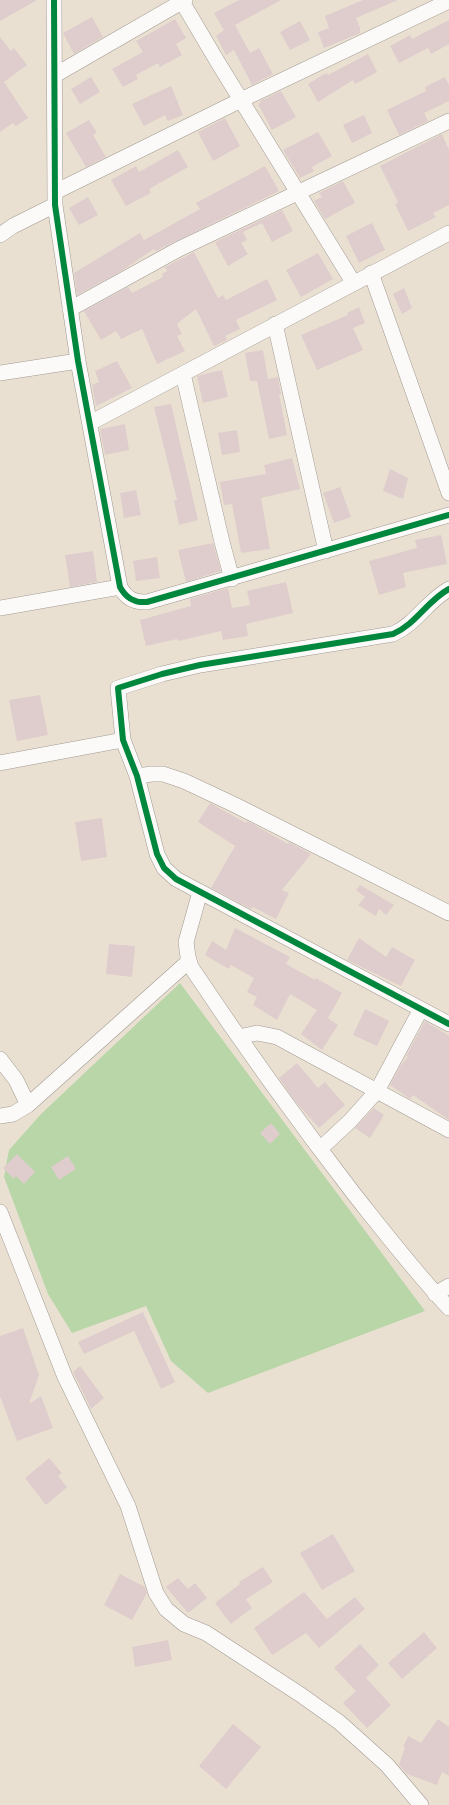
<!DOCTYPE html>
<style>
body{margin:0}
canvas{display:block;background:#eae0d2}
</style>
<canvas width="449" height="1805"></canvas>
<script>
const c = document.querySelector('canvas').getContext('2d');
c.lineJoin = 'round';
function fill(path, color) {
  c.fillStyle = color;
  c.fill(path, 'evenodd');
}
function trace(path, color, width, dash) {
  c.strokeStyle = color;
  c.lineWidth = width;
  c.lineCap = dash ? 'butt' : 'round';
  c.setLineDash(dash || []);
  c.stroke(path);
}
const green = new Path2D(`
 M 180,983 L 425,1311 L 208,1393 L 171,1361 L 146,1306 L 72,1333 L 48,1294 L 4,1177 L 9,1150 L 41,1114 Z`);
const building = new Path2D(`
 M 0,0 L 37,0 L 0,21 Z
 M 239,0 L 281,0 L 235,25 L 250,53 L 259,48 L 273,74 L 252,85 L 234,50 L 226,55 L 216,36 L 224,30 L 214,13 Z
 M 363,0 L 398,0 L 356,18 L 360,28 L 360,33 L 324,48 L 318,32 L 329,28 L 325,16 Z
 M 92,17 L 103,37 L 74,54 L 63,33 Z
 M 175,19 L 186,38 L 176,44 L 182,55 L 160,67 L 158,63 L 136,75 L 138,79 L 123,87 L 112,69 L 143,52 L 136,41 Z
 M 449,20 L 449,44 L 431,54 L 428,48 L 399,63 L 390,46 L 410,35 L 412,39 Z
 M 300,21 L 310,40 L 290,50 L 280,32 Z
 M 0,37 L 11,51 L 14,48 L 27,65 L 4,82 L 28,118 L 16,126 L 13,123 L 0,132 Z
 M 368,54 L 377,72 L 355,84 L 353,80 L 318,102 L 308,84 L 326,73 L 328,75 Z
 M 91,77 L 100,92 L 80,104 L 71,89 Z
 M 445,77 L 449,85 L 449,101 L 424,113 L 428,121 L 399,135 L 387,110 L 426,91 L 425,87 Z
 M 171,86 L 183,115 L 168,121 L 165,115 L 144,126 L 132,104 Z
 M 281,91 L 296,117 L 272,130 L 258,104 L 261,102 L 260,101 Z
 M 364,115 L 372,133 L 352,143 L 343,125 Z
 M 225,118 L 240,146 L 213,161 L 198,132 Z
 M 89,120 L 97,133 L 93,135 L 106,157 L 86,167 L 66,133 Z
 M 318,132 L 332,156 L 312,167 L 314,171 L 300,178 L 283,150 Z
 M 442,134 L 449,150 L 449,205 L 433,213 L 436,217 L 408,231 L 395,204 L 398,202 L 380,166 Z
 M 178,150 L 188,167 L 149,189 L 151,193 L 126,206 L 111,180 L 136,166 L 139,172 Z
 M 265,166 L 279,191 L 156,251 L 154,249 L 118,273 L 77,295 L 74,273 L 140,233 L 144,240 L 200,209 L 196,203 Z
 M 343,181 L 355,203 L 325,219 L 314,201 L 322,197 L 319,193 Z
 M 88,197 L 98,215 L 79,225 L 69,208 Z
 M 282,210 L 293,231 L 272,242 L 262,223 L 243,232 L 247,240 L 241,243 L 248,254 L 228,266 L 215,242 Z
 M 372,223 L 385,250 L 359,263 L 346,236 Z
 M 194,252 L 218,298 L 223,295 L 226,300 L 267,279 L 277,300 L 236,320 L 240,329 L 225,336 L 227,340 L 214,346 L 196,309 L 177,324 L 182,334 L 177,336 L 185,351 L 157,364 L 142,329 L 121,339 L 116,331 L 101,340 L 84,311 L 128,287 L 132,293 L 163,277 L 162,274 L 167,271 L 165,267 Z
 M 318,253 L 333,279 L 301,297 L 286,270 Z
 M 404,288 L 412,308 L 402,314 L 393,294 Z
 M 359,307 L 365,323 L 353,328 L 363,350 L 317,370 L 301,335 L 348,315 L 347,313 Z
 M 263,350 L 268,379 L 278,377 L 281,394 L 279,394 L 287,435 L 269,439 L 257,381 L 250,381 L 245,353 Z
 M 117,361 L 132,388 L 96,406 L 92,385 L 99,382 L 95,371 Z
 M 222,370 L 228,397 L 203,403 L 197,376 Z
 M 171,404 L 198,520 L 179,525 L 174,501 L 177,500 L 154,407 Z
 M 125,424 L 129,450 L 105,455 L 100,429 Z
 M 237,430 L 240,452 L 222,455 L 218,433 Z
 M 292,458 L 300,489 L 261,498 L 270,549 L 241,553 L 232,504 L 224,505 L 220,482 L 266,474 L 264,465 Z
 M 390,469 L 408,478 L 403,499 L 383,491 Z
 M 340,487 L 351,517 L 334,523 L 323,493 Z
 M 136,490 L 141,515 L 124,518 L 120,493 Z
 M 441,535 L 447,564 L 403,573 L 406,587 L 379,595 L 369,561 L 417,548 L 415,540 Z
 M 213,543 L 221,571 L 186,582 L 178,550 Z
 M 93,551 L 97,582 L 70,587 L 65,555 Z
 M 157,557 L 160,578 L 136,581 L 133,561 Z
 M 286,582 L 293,613 L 246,624 L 248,636 L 223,640 L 221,631 L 178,641 L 177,639 L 146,646 L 140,620 L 191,606 L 190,599 L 228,588 L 232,608 L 250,605 L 247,591 Z
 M 40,695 L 48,735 L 17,741 L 9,700 Z
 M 210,803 L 246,823 L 247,821 L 260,828 L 288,844 L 289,842 L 311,854 L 282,890 L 289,893 L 276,919 L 253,907 L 251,909 L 211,888 L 235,846 L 198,822 Z
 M 102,818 L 107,857 L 81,861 L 75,822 Z
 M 360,885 L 394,905 L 386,915 L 379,909 L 376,916 L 358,905 L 365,897 L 356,890 Z
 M 235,928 L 290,957 L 286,964 L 315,980 L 316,978 L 342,993 L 328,1018 L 338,1025 L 322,1050 L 301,1034 L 317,1010 L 290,994 L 277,1020 L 253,1005 L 257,997 L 247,992 L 254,978 L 231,965 L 229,969 L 205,955 L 212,941 L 226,950 Z
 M 359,938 L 386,957 L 392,947 L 415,960 L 401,986 L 347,960 Z
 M 109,944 L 135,946 L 132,977 L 106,974 Z
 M 365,1009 L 389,1021 L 377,1046 L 353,1035 Z
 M 425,1021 L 449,1036 L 449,1120 L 413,1095 L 410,1099 L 390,1085 L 401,1065 L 408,1057 L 406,1056 Z
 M 297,1063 L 318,1088 L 325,1082 L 345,1105 L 319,1128 L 295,1101 L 279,1078 Z
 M 374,1108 L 384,1115 L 370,1138 L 355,1128 Z
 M 271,1123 L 280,1134 L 270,1144 L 260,1133 Z
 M 17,1154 L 35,1172 L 24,1184 L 16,1176 L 14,1179 L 3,1168 Z
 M 68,1156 L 76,1169 L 59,1180 L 51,1167 Z
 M 143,1312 L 175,1382 L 161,1389 L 134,1331 L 84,1354 L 78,1342 Z
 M 23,1328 L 39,1375 L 29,1404 L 41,1396 L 53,1428 L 17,1441 L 0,1396 L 0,1336 Z
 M 80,1366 L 104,1398 L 91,1409 L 73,1372 Z
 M 49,1458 L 62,1473 L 58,1476 L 67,1487 L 46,1505 L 25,1478 Z
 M 333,1534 L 355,1571 L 322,1590 L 300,1553 Z
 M 263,1567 L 273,1582 L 246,1599 L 252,1608 L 231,1624 L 215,1603 L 240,1584 L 239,1582 Z
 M 120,1574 L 145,1587 L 147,1593 L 132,1620 L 104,1605 Z
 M 178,1578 L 188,1589 L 195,1583 L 207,1598 L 188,1613 L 166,1587 Z
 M 304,1592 L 327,1619 L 355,1597 L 365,1609 L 319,1648 L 306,1633 L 272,1655 L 254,1628 Z
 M 424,1632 L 437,1648 L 402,1679 L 388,1663 Z
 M 168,1640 L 172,1660 L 135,1667 L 132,1647 Z
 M 360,1644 L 379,1665 L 366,1678 L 391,1705 L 367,1728 L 343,1703 L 356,1691 L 334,1668 Z
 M 438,1719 L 449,1727 L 449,1776 L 442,1772 L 437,1785 L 407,1774 L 399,1765 L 405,1747 L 403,1747 L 408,1736 L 421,1743 Z
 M 233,1724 L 261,1747 L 226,1789 L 199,1766 Z`);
const minor = new Path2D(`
 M 54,0 L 55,205 L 78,361 L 120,587 C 126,598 134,603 147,602 L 449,515
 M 181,0 L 217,61 L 353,282
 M 55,75 L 185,0
 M 55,192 L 241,100 L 449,1
 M 0,235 L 13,226 L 55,205
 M 371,273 L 449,493
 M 70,309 L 179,249 L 449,121
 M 275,324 L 326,551
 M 0,373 L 78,361
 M 183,374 L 222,542 L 232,579
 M 90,423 L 449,233
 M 449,589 C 427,601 416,624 393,634 L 200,665 L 162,674 L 118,688 L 123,740 L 137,776 L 157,854 L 164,868 L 176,879 L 449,1024
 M 0,608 L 120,587
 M 0,763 L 123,740
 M 137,776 L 152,774 L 163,774 L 184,781 L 235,805 L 449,913
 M 200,892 L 186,942 L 188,957 L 191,967 C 243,1045 297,1120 354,1194 C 385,1233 415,1272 449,1308
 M 239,1037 L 257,1033 L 277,1037 L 449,1130
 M 0,1059 L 16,1080 L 28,1105
 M 0,1116 L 13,1114 L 28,1105 L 189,961
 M 320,1149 L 350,1121 L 377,1091 L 421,1009
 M 0,1212 L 65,1377 L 128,1506 L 156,1593 L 166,1609 L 184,1624 L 206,1633 L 301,1695 L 339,1722 L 387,1765 L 421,1805
 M 435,1294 L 449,1286`);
const cycleway = new Path2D(`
 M 54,0 L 55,205 L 78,361 L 120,587 C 126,598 134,603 147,602 L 449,515
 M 449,589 C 427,601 416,624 393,634 L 200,665 L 162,674 L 118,688 L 123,740 L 137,776 L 157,854 L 164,868 L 176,879 L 449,1024`);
fill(green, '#b8d6a7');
fill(building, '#decdcc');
trace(minor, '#a09a92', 16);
trace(minor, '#fcfaf8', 15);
trace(cycleway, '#00873e', 6);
</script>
